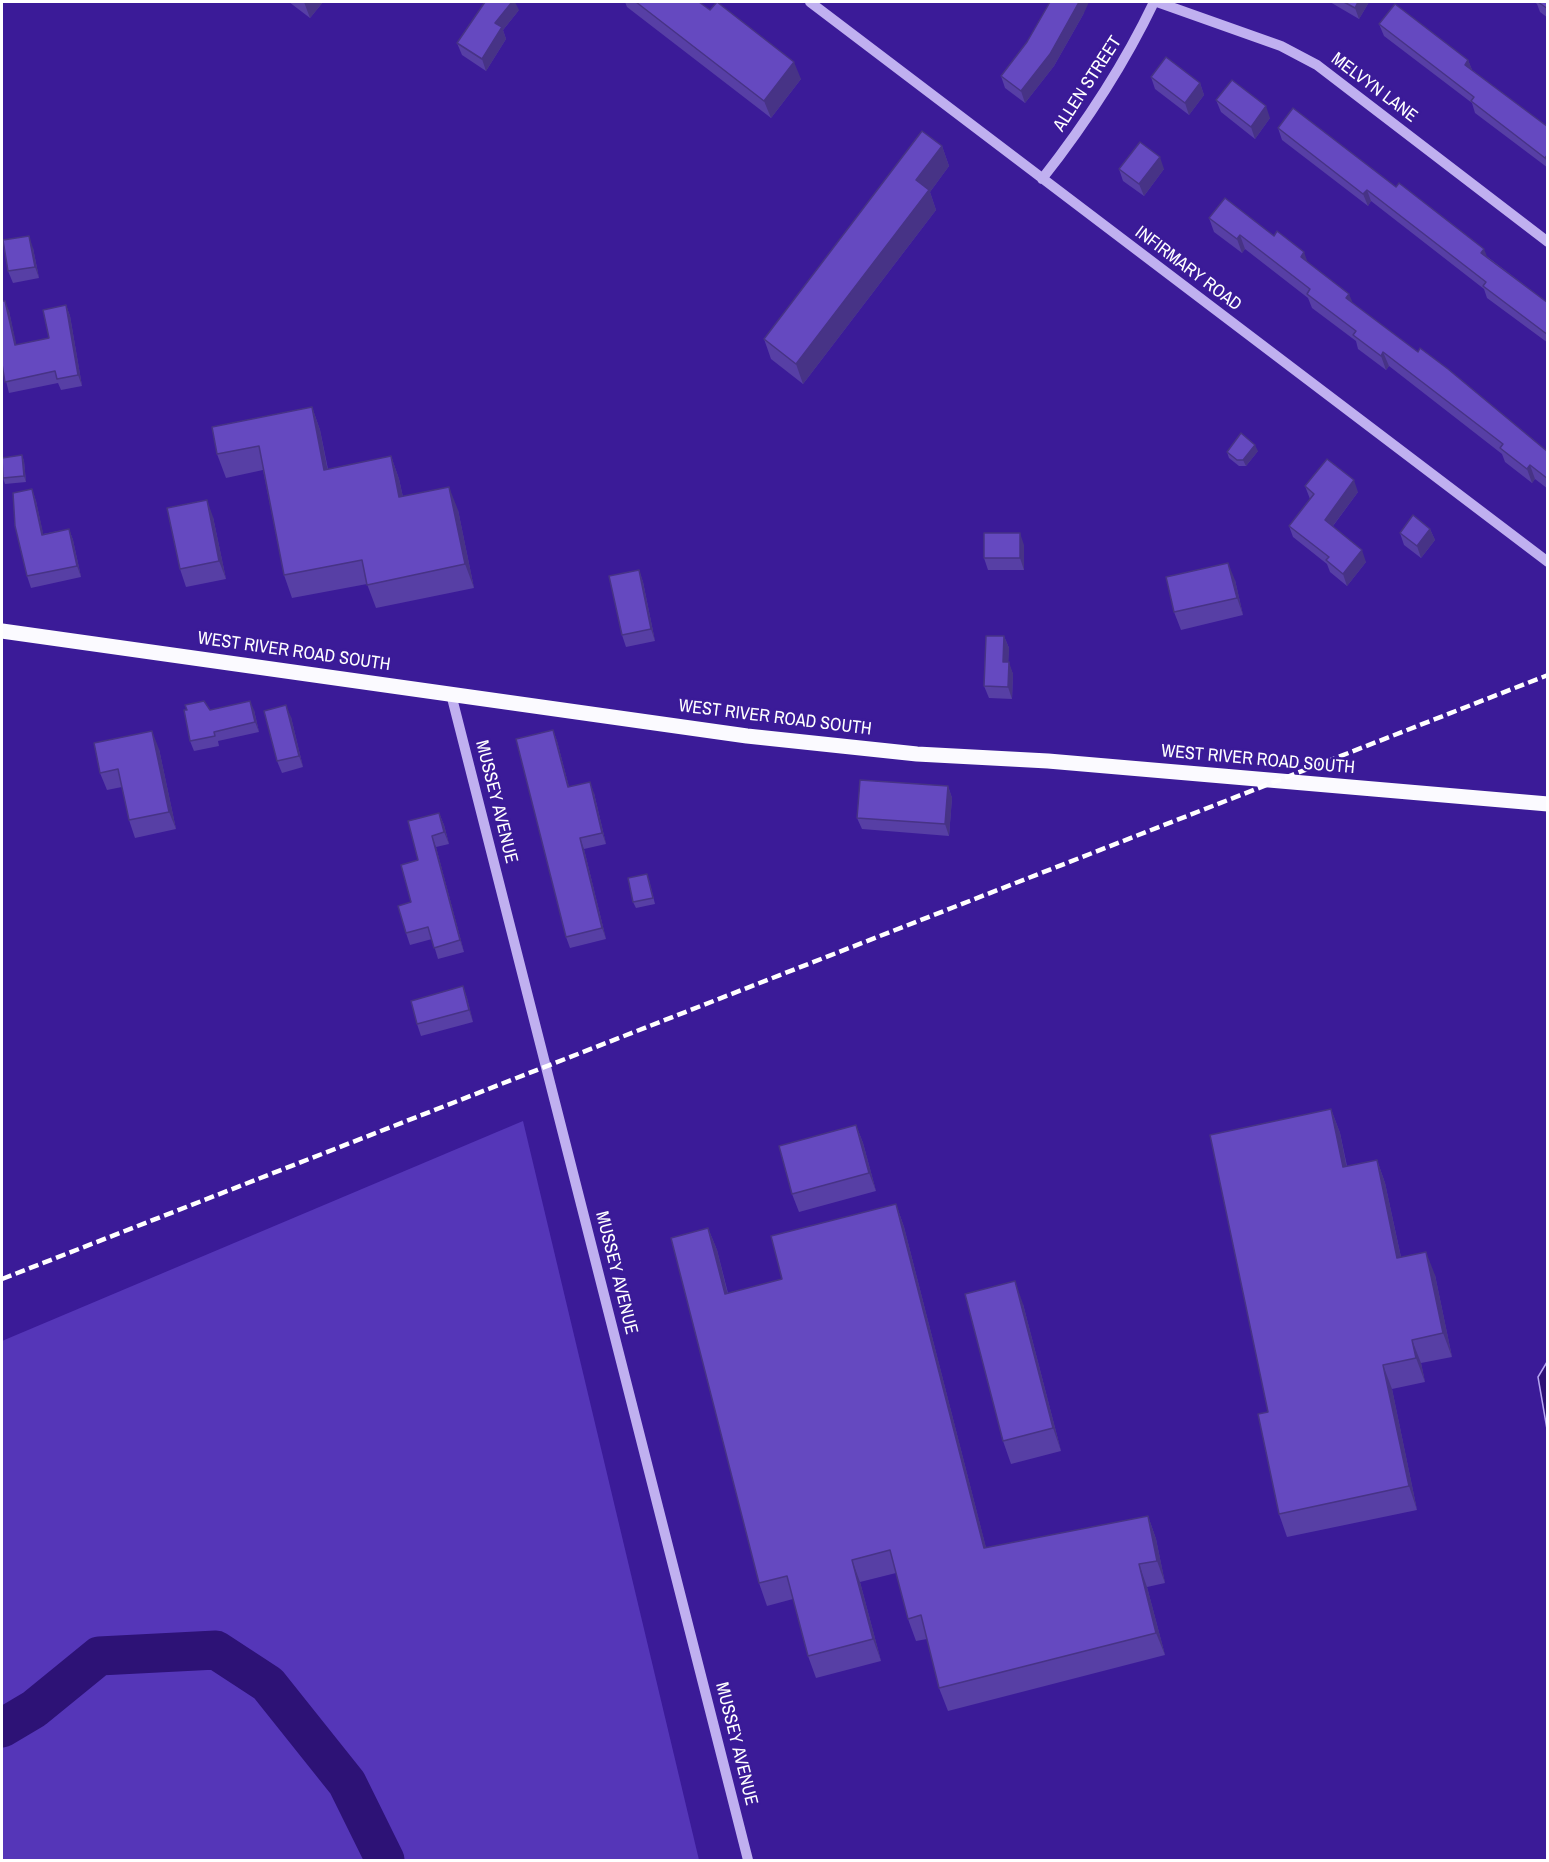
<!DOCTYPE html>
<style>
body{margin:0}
#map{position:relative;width:1549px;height:1862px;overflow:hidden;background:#3b1b98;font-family:"Archivo Narrow",sans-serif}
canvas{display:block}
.frame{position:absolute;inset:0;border:3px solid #fff;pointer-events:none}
</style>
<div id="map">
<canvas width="1549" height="1862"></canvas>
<div class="frame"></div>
</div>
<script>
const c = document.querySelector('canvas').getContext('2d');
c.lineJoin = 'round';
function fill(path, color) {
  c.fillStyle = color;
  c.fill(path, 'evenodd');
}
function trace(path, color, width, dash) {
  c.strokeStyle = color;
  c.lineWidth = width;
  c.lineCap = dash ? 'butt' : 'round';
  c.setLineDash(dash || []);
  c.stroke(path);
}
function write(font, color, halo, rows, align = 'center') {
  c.font = font + ' "Archivo Narrow",sans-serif';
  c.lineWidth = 5;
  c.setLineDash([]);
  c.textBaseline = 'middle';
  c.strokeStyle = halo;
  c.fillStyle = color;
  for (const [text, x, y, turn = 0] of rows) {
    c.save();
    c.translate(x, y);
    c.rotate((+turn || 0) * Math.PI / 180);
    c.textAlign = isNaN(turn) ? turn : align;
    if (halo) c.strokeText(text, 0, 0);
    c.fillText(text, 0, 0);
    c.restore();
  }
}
const green = new Path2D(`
 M 523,1121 L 699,1860 L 2,1860 L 2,1341 Z`);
const water = new Path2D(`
 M 1547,1362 L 1547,1429 L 1538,1377 Z`);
const river = new Path2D(`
 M 2,1728 L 34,1709 L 99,1656 L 216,1650 L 268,1684 L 347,1783 L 385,1860`);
const minor = new Path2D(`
 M 810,2 L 1548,562
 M 1157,2 L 1281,46 L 1317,65 L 1548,242
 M 1042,179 C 1086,123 1123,67 1154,2
 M 451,694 L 748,1860`);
const major = new Path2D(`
 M 2,631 L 747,736 L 917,754 L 1048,761 L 1548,804`);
const rail = new Path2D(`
 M 2,1279 L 1548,675`);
const wall = new Path2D(`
 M 289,2 L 323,2 L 310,18 Z
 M 625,2 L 699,2 L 801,79 L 771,118 L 627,7 Z
 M 1330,2 L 1369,2 L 1359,19 Z
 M 1534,2 L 1548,2 L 1548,18 L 1540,12 L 1537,4 Z
 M 519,10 L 503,30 L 506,39 L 486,71 L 462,55 L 457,43 Z
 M 1084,13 L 1054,66 L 1025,103 L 1005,88 L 1001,76 L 1027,42 Z
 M 1379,24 L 1468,60 L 1472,70 L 1548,127 L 1548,168 L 1475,113 L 1472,103 L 1384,36 Z
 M 1151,77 L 1200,83 L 1204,95 L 1189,115 L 1155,89 Z
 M 1216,100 L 1270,118 L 1255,139 L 1221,112 Z
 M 1278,128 L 1396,187 L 1548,303 L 1548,343 L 1487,298 L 1484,289 L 1371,201 L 1368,206 L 1282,140 Z
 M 942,146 L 949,166 L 930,192 L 936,210 L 803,384 L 771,359 L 764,339 Z
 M 1119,169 L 1164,169 L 1144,196 L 1123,181 Z
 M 1209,218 L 1308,262 L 1353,303 L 1548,452 L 1548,489 L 1535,479 L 1532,483 L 1505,462 L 1502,454 L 1389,366 L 1386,370 L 1358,349 L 1356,341 L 1312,308 L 1308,298 L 1245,249 L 1242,253 L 1214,232 Z
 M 33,248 L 39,278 L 13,283 L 8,271 Z
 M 2,301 L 9,311 L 16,345 L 49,338 L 66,305 L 70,316 L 82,386 L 61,390 L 58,383 L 9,393 L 4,373 L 2,374 Z
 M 312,407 L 320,430 L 328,469 L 391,456 L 399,479 L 403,497 L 458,510 L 474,588 L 376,608 L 367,584 L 292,598 L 284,575 L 263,470 L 226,478 L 217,454 Z
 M 1258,451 L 1246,466 L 1239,466 L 1229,458 L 1227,452 Z
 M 22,455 L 24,461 L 26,482 L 5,484 L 3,478 Z
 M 1305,486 L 1358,492 L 1333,526 L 1366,562 L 1347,586 L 1330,572 L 1327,564 L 1293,537 L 1289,526 L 1310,499 Z
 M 32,489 L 36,501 L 43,534 L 69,529 L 73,540 L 81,577 L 31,588 L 27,576 Z
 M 213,517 L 226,579 L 186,587 L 180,569 Z
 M 1430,529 L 1435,540 L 1421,558 L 1404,545 L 1400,533 Z
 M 1024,545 L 1024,570 L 988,570 L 984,558 Z
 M 639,570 L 643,582 L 655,641 L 626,647 L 622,635 Z
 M 1235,580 L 1243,615 L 1181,630 L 1174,612 Z
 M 1004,636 L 1009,648 L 1008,662 L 1013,674 L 1012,699 L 989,698 L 984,686 Z
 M 210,710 L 254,710 L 259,732 L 218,741 L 219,746 L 194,751 L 190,741 Z
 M 291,717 L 303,767 L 282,773 L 277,761 Z
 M 553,730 L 557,741 L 569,787 L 594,793 L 606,844 L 584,849 L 606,939 L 570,948 L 566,937 Z
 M 159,749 L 176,829 L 135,838 L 129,820 L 122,787 L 107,790 L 100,773 Z
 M 948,786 L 952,798 L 949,836 L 862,829 L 857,818 Z
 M 439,813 L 444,825 L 449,844 L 436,847 L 464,952 L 438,959 L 432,939 L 410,945 L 406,933 L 418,860 Z
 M 649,880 L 655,904 L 636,908 L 633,902 Z
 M 463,986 L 467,998 L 473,1022 L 421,1036 L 417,1024 Z
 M 1331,1109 L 1340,1133 L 1347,1166 L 1377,1160 L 1385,1183 L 1401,1257 L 1435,1275 L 1452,1357 L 1421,1363 L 1425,1382 L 1392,1389 L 1417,1510 L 1287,1537 L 1279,1514 Z
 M 856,1125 L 863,1143 L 876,1191 L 799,1212 L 792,1194 Z
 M 896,1204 L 904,1227 L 986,1548 L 1148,1516 L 1156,1539 L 1165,1583 L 1147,1587 L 1165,1655 L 948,1711 L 939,1688 L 927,1639 L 916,1641 L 908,1619 L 896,1573 L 860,1582 L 881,1661 L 816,1678 L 808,1656 L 793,1599 L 767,1606 L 759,1583 L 708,1228 L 717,1250 L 728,1293 L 782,1279 Z
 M 1023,1304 L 1061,1451 L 1011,1464 L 1003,1441 Z`);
const shadedWall = new Path2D(`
 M 304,2 L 323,2 L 310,18 Z
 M 512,2 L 515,2 L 519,10 L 503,30 L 506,39 L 486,71 L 482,59 L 495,23 Z
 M 1079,2 L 1089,2 L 1084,13 L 1054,66 L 1025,103 L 1021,91 Z
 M 1358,2 L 1369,2 L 1359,19 L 1355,8 Z
 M 1468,60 L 1473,72 L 1465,65 Z
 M 794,62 L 801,79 L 771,118 L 764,101 Z
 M 1200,83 L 1204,95 L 1189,115 L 1185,103 Z
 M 1266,106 L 1270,118 L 1255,139 L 1251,127 Z
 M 942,146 L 949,166 L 930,192 L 936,210 L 803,384 L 796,364 L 916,180 Z
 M 1548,154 L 1548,165 L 1545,158 Z
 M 1160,157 L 1164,169 L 1144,196 L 1139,184 Z
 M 1367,190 L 1371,201 L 1368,206 L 1363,194 Z
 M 1240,235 L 1245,249 L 1242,253 L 1237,239 Z
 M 29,236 L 33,248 L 39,278 L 35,267 Z
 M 1484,249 L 1489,261 L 1481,253 Z
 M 1304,252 L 1309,266 L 1301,257 Z
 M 1349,294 L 1355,308 L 1346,298 Z
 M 5,301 L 9,311 L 19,356 L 15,345 Z
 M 66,305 L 70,316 L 82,386 L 78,375 Z
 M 1383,352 L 1389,366 L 1386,370 L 1381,356 Z
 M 312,407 L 320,430 L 332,493 L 324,470 Z
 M 1255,445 L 1258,451 L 1246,466 L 1243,460 Z
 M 22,455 L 24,461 L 26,482 L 24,476 Z
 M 391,456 L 399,479 L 408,521 L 399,497 Z
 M 1530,465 L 1535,479 L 1532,483 L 1527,469 Z
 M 1354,480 L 1358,492 L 1329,531 L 1325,520 Z
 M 449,487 L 458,510 L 474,588 L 465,564 Z
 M 32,489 L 36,501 L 46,546 L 42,535 Z
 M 207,500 L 213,517 L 226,579 L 219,561 Z
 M 69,529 L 73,540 L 81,577 L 77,566 Z
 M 1430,529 L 1435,540 L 1421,558 L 1417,546 Z
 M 1020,533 L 1024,545 L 1024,570 L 1020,558 Z
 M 1362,550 L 1366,562 L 1347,586 L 1343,574 Z
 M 1228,563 L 1235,580 L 1243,615 L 1237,598 Z
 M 639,570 L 643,582 L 655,641 L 651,629 Z
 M 1004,636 L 1009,648 L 1008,673 L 1003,662 Z
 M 1009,662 L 1013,674 L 1012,699 L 1008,687 Z
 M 250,701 L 254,710 L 259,732 L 255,722 Z
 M 286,705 L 291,717 L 303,767 L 299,756 Z
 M 553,730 L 557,741 L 572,798 L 568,787 Z
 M 152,731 L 159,749 L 176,829 L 169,812 Z
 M 590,782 L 594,793 L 606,844 L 602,833 Z
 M 948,786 L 952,798 L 949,836 L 945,824 Z
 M 439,813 L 444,825 L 449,844 L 444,832 Z
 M 432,836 L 436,847 L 464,952 L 460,940 Z
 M 580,838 L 584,849 L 606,939 L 602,928 Z
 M 463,986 L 467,998 L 473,1022 L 469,1010 Z
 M 1331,1109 L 1340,1133 L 1351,1190 L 1343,1167 Z
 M 856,1125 L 863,1143 L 876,1191 L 869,1173 Z
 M 1377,1160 L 1385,1183 L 1406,1281 L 1397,1258 Z
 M 896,1204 L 904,1227 L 992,1571 L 984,1548 Z
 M 708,1228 L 717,1250 L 733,1316 L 725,1294 Z
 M 1426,1252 L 1435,1275 L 1452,1357 L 1443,1333 Z
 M 1015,1281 L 1023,1304 L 1061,1451 L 1053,1428 Z
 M 1412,1340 L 1421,1363 L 1425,1382 L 1416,1358 Z
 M 1383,1365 L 1392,1389 L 1417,1510 L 1409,1486 Z
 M 1148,1516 L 1156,1539 L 1165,1583 L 1157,1561 Z
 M 852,1560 L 860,1582 L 881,1661 L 873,1639 Z
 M 1139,1564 L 1147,1587 L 1165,1655 L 1156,1633 Z`);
const building = new Path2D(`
 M 485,2 L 512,2 L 495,23 L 502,27 L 482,59 L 457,43 Z
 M 636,2 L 699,2 L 710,10 L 717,2 L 794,62 L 764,101 Z
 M 1050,2 L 1079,2 L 1050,54 L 1021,91 L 1001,76 L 1027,42 Z
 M 1344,2 L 1358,2 L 1355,8 Z
 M 1538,2 L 1548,2 L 1548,9 Z
 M 1395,4 L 1468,60 L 1465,65 L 1548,127 L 1548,154 L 1545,158 L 1471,101 L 1474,97 L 1379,24 Z
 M 1166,57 L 1200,83 L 1185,103 L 1151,77 Z
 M 1232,80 L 1266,106 L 1251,127 L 1216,100 Z
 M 1293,108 L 1396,187 L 1399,183 L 1484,249 L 1481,253 L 1548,303 L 1548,335 L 1483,286 L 1486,282 L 1367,190 L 1363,194 L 1278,128 Z
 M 922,131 L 942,146 L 916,180 L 929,190 L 796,364 L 764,339 Z
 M 1140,142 L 1160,157 L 1139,184 L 1119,169 Z
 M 1225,198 L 1274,236 L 1277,231 L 1304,252 L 1301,257 L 1349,294 L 1346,298 L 1418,352 L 1420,348 L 1448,369 L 1548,452 L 1548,479 L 1530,465 L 1527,469 L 1500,448 L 1503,444 L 1383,352 L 1381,356 L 1353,335 L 1356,331 L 1307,294 L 1310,289 L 1240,235 L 1237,239 L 1209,218 Z
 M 29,236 L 35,267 L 8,271 L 3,240 Z
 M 2,301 L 5,301 L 15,345 L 49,338 L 43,310 L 66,305 L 78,375 L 57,379 L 55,371 L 5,382 L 2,364 Z
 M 312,407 L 324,470 L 391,456 L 399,497 L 449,487 L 465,564 L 367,585 L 362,560 L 284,575 L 259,446 L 217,454 L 212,427 Z
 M 1241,433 L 1255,445 L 1243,460 L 1237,460 L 1227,452 Z
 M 22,455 L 24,476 L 3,478 L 2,458 Z
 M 1327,459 L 1354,480 L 1325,520 L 1362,550 L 1343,574 L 1326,560 L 1329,557 L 1289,526 L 1314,494 L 1305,486 Z
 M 32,489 L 42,535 L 69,529 L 77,566 L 27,576 L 15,526 L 13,493 Z
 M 207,500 L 219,561 L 180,569 L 167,508 Z
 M 1413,515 L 1430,529 L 1417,546 L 1400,533 Z
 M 984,533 L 1020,533 L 1020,558 L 984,558 Z
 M 1228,563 L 1237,598 L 1174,612 L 1166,577 Z
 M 639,570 L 651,629 L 622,635 L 609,576 Z
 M 986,636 L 1004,636 L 1003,662 L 1009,662 L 1008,687 L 984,686 Z
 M 204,701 L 210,710 L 250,701 L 255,722 L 214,732 L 215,736 L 190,741 L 184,710 L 187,710 L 185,705 Z
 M 286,705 L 299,756 L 277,761 L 264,711 Z
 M 553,730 L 568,787 L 590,782 L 602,833 L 580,838 L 602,928 L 566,937 L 516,739 Z
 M 152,731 L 169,812 L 129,820 L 118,769 L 100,773 L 94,743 Z
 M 860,780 L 948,786 L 945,824 L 857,818 Z
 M 439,813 L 444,832 L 432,836 L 460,940 L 434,948 L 428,927 L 406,933 L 398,906 L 411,902 L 401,865 L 418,860 L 408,821 Z
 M 647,874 L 653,898 L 633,902 L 628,878 Z
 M 463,986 L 469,1010 L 417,1024 L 411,1001 Z
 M 1331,1109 L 1343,1167 L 1377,1160 L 1397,1258 L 1426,1252 L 1443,1333 L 1412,1340 L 1416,1358 L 1383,1365 L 1409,1486 L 1279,1514 L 1258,1414 L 1268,1412 L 1210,1135 Z
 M 856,1125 L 869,1173 L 792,1194 L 779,1146 Z
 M 896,1204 L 984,1548 L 1148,1516 L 1157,1561 L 1139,1564 L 1156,1633 L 939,1688 L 921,1615 L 908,1619 L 890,1550 L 852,1560 L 873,1639 L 808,1656 L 787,1576 L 759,1583 L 671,1238 L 708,1228 L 725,1294 L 782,1279 L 771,1236 Z
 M 1015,1281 L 1053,1428 L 1003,1441 L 965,1294 Z`);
const streetNames = [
 ["ALLEN STREET",1088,84,-57],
 ["MELVYN LANE",1374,88,37],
 ["INFIRMARY ROAD",1188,269,37],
 ["WEST RIVER ROAD SOUTH",294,652,8],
 ["WEST RIVER ROAD SOUTH",775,718,7],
 ["WEST RIVER ROAD SOUTH",1258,760,5],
 ["MUSSEY AVENUE",496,802,76],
 ["MUSSEY AVENUE",616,1273,76],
 ["MUSSEY AVENUE",736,1744,76]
];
fill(green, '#5536b8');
fill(water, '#2d1276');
trace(water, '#b5a4f2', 1.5);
trace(river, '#2d1276', 39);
trace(minor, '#c0b0f0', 10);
trace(major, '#fbfaff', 15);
trace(rail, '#fff', 4.5, [10, 4.5]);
fill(wall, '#573fa5');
fill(shadedWall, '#473386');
fill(building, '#6549c0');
trace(building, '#473386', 1.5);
write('18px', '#fff', '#3b1b98', streetNames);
</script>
